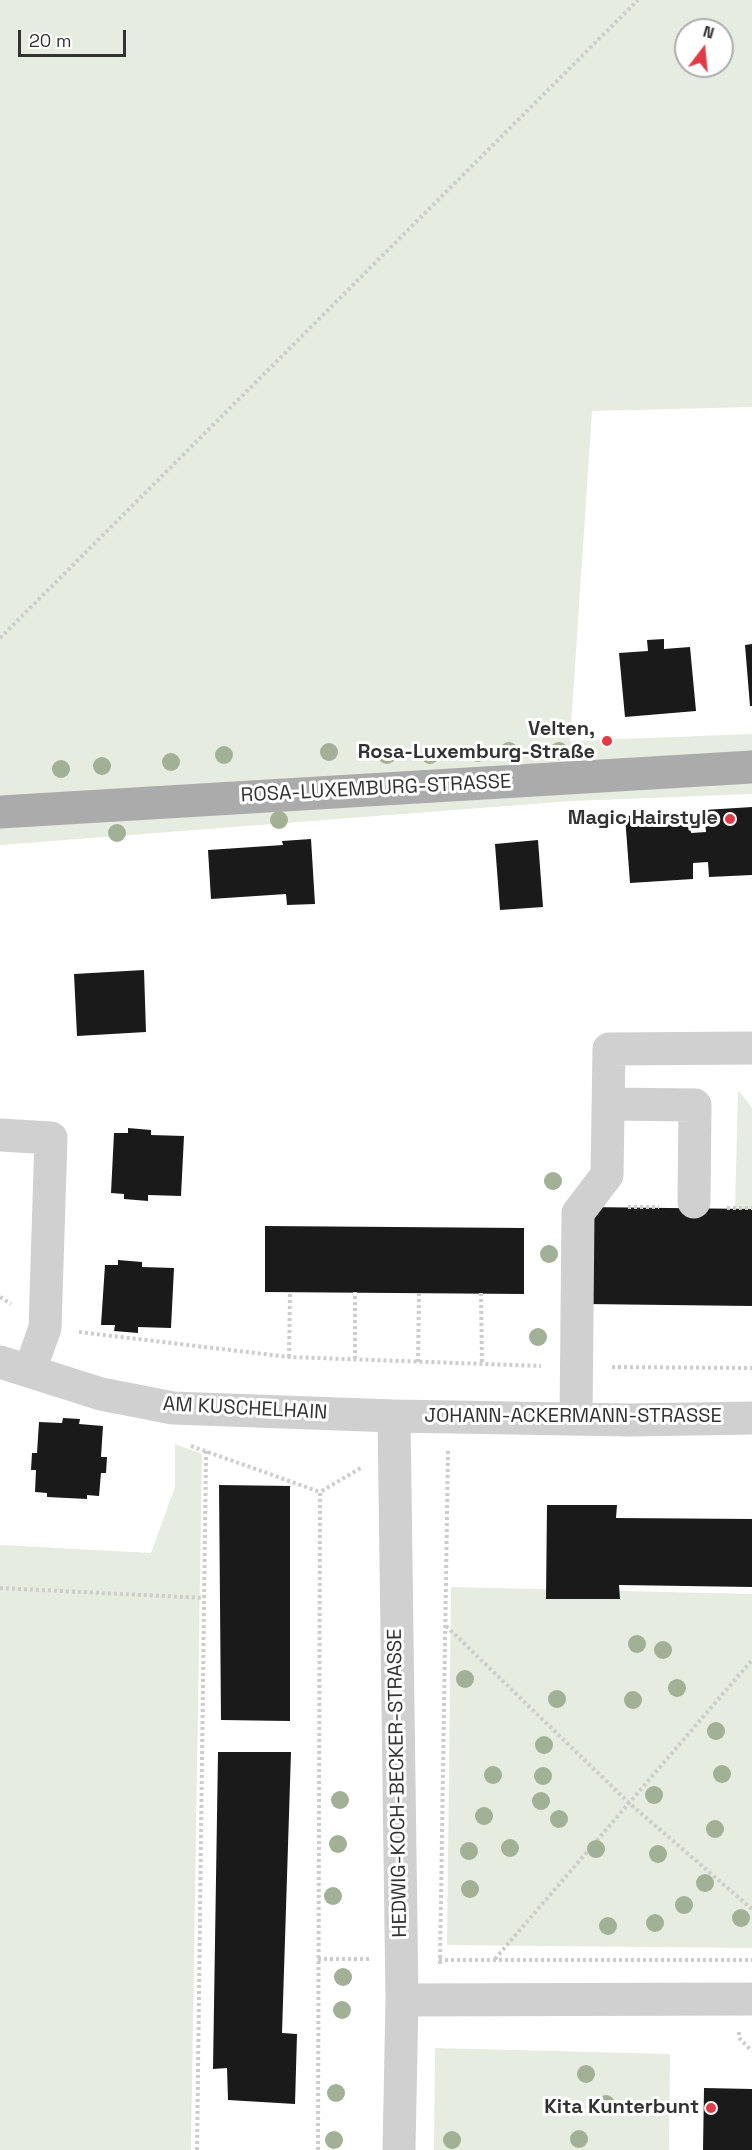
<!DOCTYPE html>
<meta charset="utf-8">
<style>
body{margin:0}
#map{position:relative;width:752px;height:2150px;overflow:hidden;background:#fff;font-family:"Space Grotesk",sans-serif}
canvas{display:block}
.north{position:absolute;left:674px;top:18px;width:60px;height:60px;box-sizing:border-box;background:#fff;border:2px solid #adadad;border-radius:50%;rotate:16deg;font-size:16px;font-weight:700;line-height:24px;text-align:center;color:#333}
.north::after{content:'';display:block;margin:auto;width:21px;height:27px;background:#e63946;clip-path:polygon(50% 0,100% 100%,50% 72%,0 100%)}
.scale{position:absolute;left:18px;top:30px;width:108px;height:27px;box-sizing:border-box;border:3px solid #333;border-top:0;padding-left:8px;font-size:18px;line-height:21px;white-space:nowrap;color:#333;-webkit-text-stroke:4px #fff;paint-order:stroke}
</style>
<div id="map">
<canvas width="752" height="2150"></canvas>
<div class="north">N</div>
<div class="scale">20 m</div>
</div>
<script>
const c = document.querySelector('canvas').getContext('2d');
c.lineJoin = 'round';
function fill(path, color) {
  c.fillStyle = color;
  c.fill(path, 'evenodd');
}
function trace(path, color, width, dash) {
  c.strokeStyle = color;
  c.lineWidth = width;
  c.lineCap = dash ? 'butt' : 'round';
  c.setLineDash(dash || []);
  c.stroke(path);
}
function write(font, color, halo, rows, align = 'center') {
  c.font = font + ' "Space Grotesk",sans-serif';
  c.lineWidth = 6;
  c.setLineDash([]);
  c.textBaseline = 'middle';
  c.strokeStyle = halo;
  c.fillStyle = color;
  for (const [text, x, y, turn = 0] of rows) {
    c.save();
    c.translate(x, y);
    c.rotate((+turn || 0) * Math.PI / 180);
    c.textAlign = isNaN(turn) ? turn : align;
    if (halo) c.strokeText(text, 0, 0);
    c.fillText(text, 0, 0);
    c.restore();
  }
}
const green = new Path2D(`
 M 0,0 L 752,0 L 752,407 L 592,411 L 570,741 L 752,734 L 752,794 L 571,801 L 0,845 ZM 686,30 L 722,30 L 722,66 L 686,66 Z
 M 738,1090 L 752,1108 L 752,1209 L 735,1209 Z
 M 175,1444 L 202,1454 L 191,2150 L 0,2150 L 0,1545 L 151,1553 L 175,1487 Z
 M 451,1587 L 752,1594 L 752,1948 L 447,1945 Z
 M 435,2048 L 670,2054 L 669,2150 L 434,2150 Z`);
const building = new Path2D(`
 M 664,639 L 664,649 L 690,647 L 696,711 L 625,717 L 619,653 L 648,651 L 647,640 Z
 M 752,644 L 752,706 L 750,706 L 745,645 Z
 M 752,807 L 752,875 L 709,877 L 708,862 L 693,863 L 693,879 L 630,883 L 625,816 L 689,812 L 691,833 L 706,832 L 704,810 Z
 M 311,839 L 315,904 L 287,905 L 286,894 L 211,899 L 208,850 L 283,845 L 282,841 Z
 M 538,840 L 543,907 L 500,910 L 495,844 Z
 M 144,970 L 146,1032 L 77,1036 L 74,974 Z
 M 128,1128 L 151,1130 L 151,1135 L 184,1136 L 181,1196 L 148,1195 L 148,1201 L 124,1199 L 124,1194 L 111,1193 L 114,1133 L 128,1133 Z
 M 586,1207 L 752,1209 L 752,1306 L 585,1304 Z
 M 265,1226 L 524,1228 L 524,1294 L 265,1292 Z
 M 118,1260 L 142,1262 L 142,1267 L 174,1268 L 171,1328 L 138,1327 L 138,1333 L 114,1331 L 115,1325 L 101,1325 L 105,1265 L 118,1265 Z
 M 63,1418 L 80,1419 L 79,1424 L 103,1426 L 101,1457 L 107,1457 L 106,1473 L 101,1473 L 99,1496 L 87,1495 L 87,1499 L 47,1497 L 47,1493 L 35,1492 L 36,1470 L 31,1470 L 32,1453 L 37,1453 L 39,1422 L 62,1423 Z
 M 219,1485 L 290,1486 L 290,1721 L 221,1720 Z
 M 547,1505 L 617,1505 L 616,1518 L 752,1519 L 752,1587 L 619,1585 L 620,1599 L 546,1599 Z
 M 218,1752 L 291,1752 L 282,2033 L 297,2034 L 295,2104 L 228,2100 L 227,2068 L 213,2069 Z
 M 704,2088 L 752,2089 L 752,2150 L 703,2150 Z`);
const path = new Path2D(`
 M 0,638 L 638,0
 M 628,1207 L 659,1207
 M 727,1208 L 752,1208
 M 481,1293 L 482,1364
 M 0,1297 L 11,1304
 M 79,1332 L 289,1357 L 541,1366
 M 289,1357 L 290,1292
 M 355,1359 L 355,1292
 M 418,1362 L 419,1293
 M 612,1367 L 752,1368
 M 191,1446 L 320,1492
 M 0,1588 L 204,1598
 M 446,1626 L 629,1803 L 752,1909
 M 318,1959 L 369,1959
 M 495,1959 L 752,1660
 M 439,1960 L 752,1960
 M 440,1964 L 448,1450
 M 739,2032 L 739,2038 L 752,2051
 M 197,2150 L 206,1451
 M 318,2150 L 320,1492 L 361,1468`);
const minor = new Path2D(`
 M 608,1104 L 695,1105 L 694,1202
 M 0,1135 L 51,1138 L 45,1328 L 30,1370
 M 0,1362 L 101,1394 L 173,1408 L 394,1416 L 629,1420 L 752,1418
 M 394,1416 L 402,2000 L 399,2150
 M 576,1419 L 578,1213 L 607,1175 L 609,1049 L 752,1048
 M 402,2000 L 752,1999`);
const major = new Path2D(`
 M 0,812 L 752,767`);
const trees = [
 [509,751],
 [559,751],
 [329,752],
 [478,753],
 [224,755],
 [387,755],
 [430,755],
 [171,762],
 [102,766],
 [61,769],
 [279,820],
 [117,833],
 [553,1181],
 [549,1254],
 [538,1337],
 [637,1644],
 [663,1650],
 [465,1679],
 [677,1688],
 [557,1699],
 [633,1700],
 [716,1731],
 [544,1745],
 [722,1774],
 [493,1775],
 [543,1776],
 [654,1795],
 [340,1800],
 [541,1801],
 [484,1816],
 [559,1819],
 [715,1829],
 [338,1844],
 [510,1848],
 [596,1849],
 [469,1851],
 [658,1854],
 [705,1883],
 [470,1889],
 [333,1896],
 [684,1905],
 [741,1918],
 [655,1923],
 [608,1926],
 [343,1977],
 [342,2010],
 [586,2074],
 [336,2093],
 [606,2104],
 [579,2139],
 [334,2140],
 [452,2140]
];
const markers = [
 [607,741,6,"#e63946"],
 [730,819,6,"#e63946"],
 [711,2108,6,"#e63946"]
];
const poiNames = [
 ["Velten,",595,730],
 ["Rosa-Luxemburg-Straße",595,753],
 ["Magic Hairstyle",718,819],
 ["Kita Kunterbunt",699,2108]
];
const streetNames = [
 ["ROSA-LUXEMBURG-STRASSE",376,789,-3],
 ["AM KUSCHELHAIN",245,1409,3],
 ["JOHANN-ACKERMANN-STRASSE",573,1417],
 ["HEDWIG-KOCH-BECKER-STRASSE",398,1783,-91]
];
fill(green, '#e6ecdf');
fill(building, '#1a1a1a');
trace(path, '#cdcdcd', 4, [3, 3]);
trace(minor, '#d0d0d0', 33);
trace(major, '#ababab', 33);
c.fillStyle = '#a2b095';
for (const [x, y] of trees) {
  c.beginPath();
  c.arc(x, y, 9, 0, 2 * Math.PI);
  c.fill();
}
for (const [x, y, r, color] of markers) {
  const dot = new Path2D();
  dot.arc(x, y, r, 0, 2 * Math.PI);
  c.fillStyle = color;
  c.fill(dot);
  trace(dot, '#fff', 2);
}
write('bold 20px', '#333', '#fff', poiNames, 'right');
write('20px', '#333', '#fff', streetNames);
</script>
